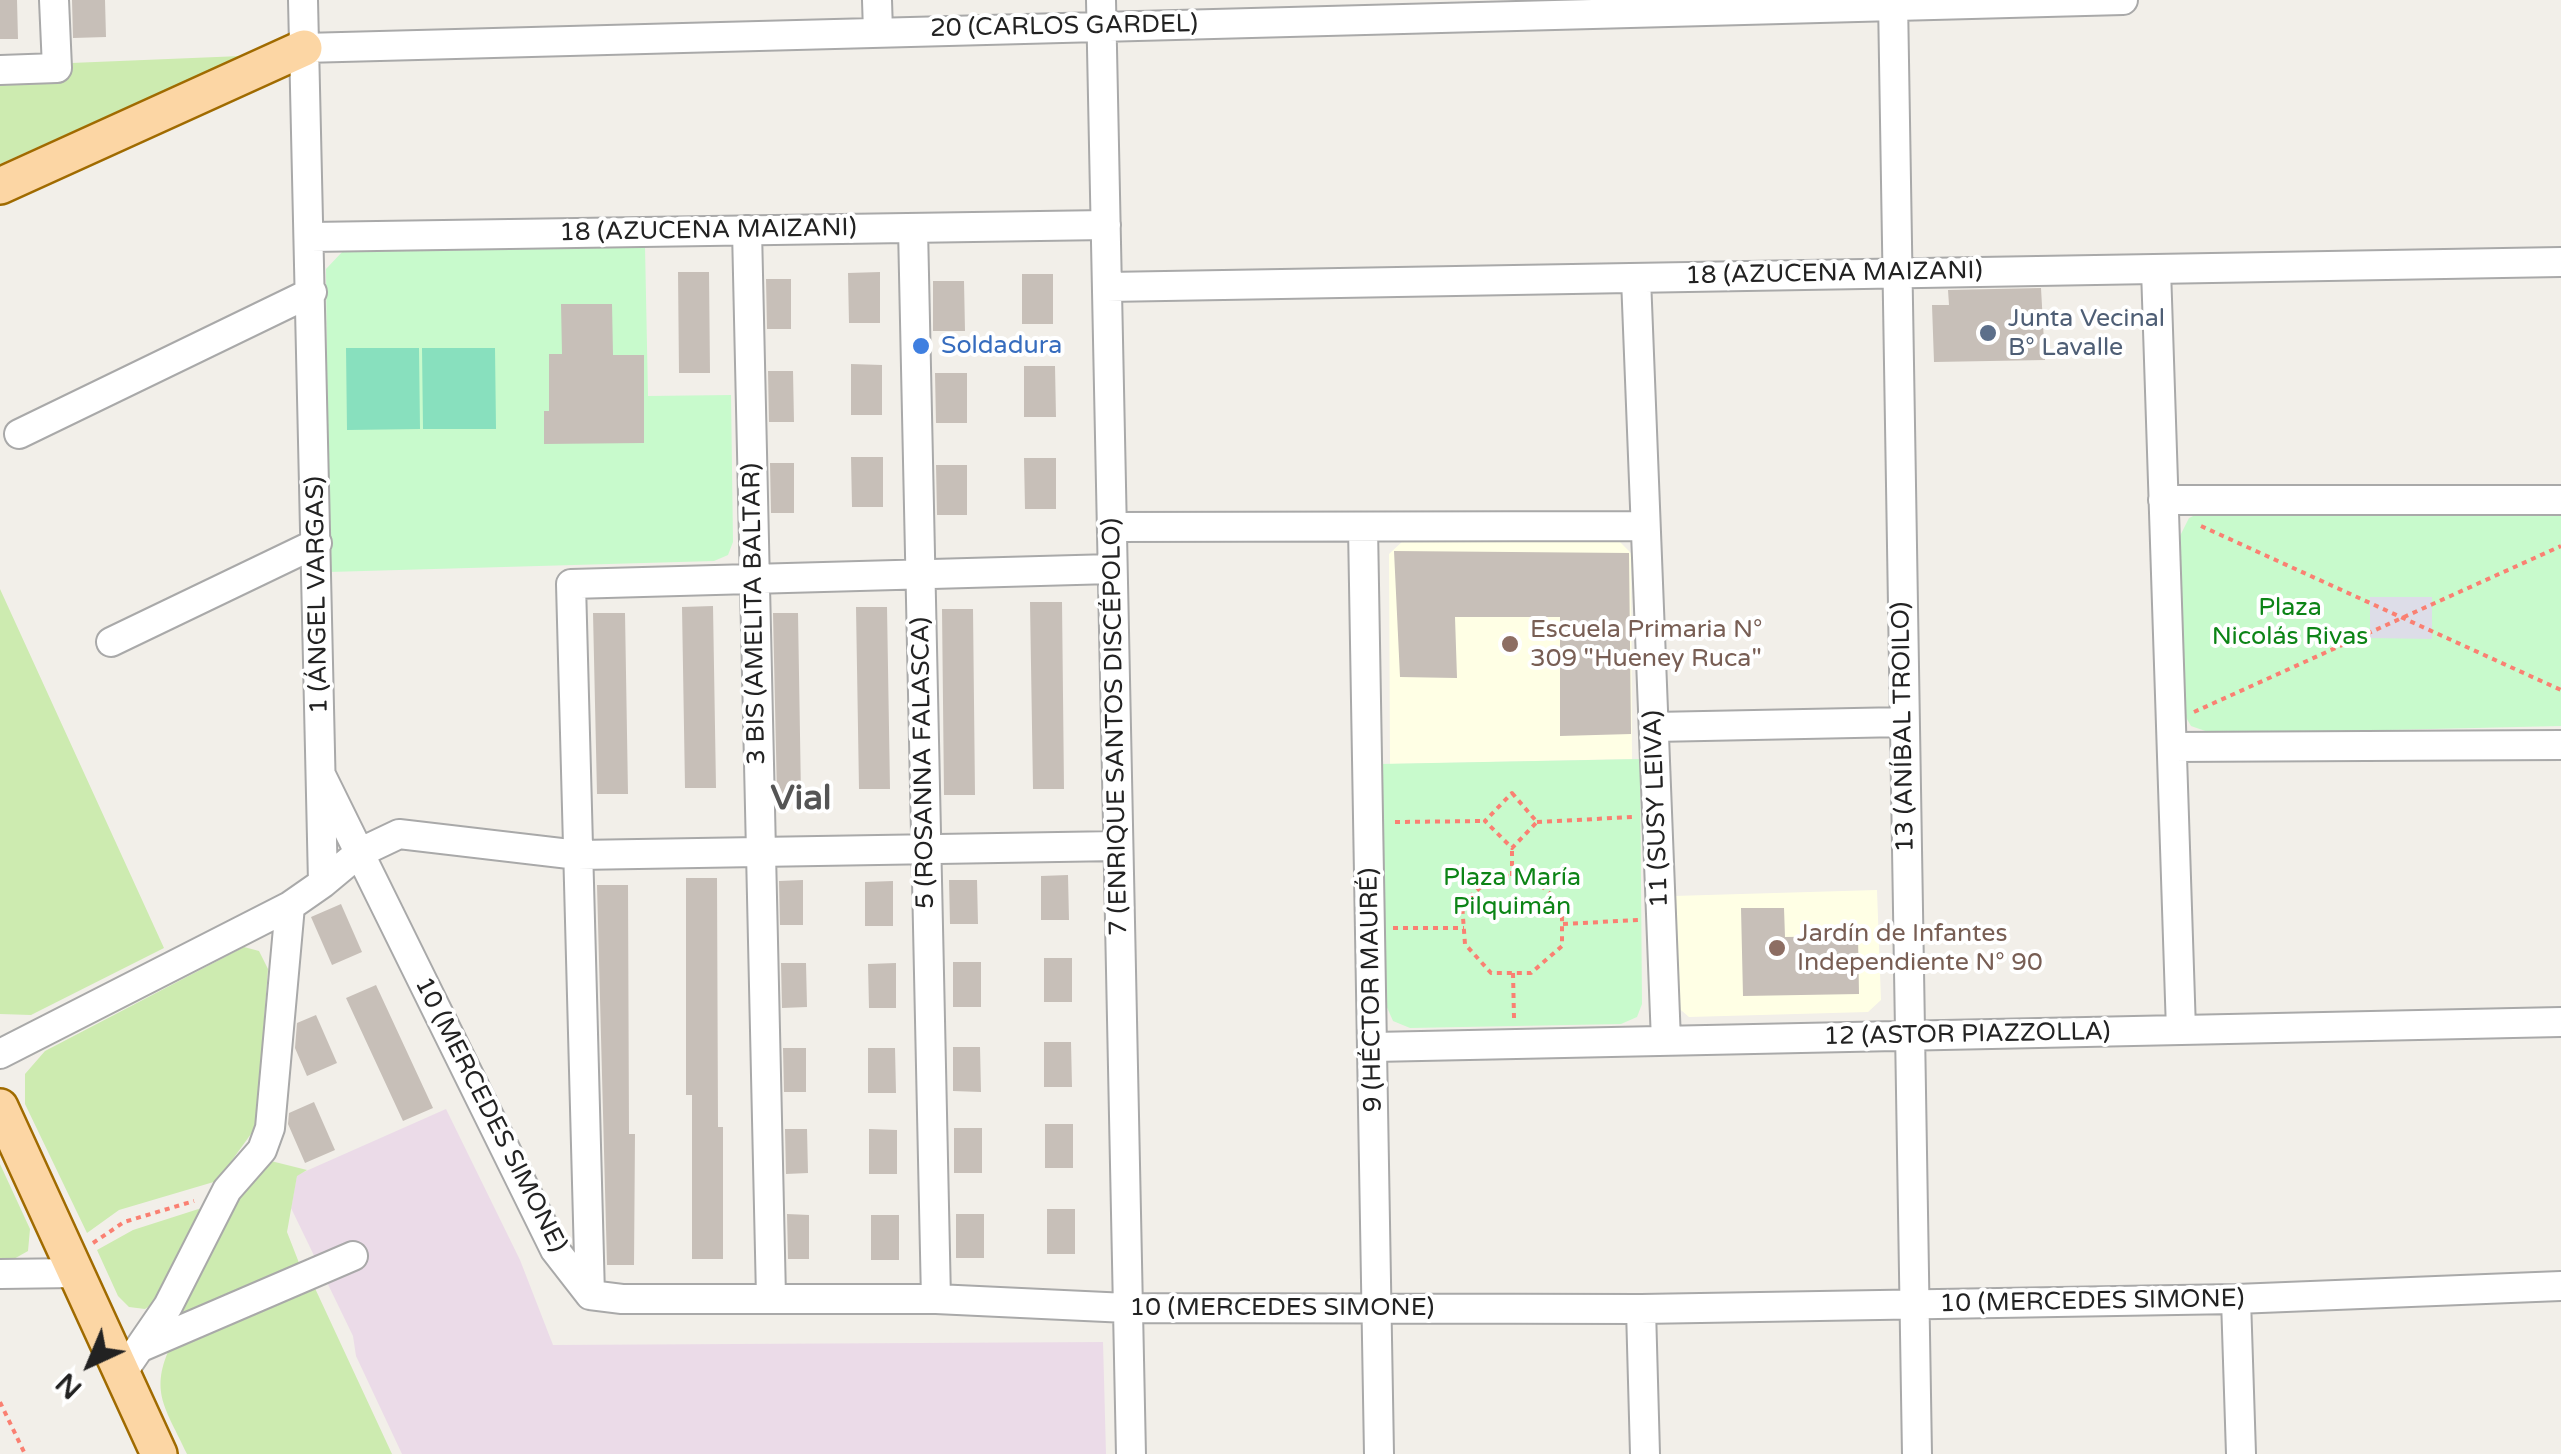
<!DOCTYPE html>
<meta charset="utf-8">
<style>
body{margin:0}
#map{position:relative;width:2561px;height:1454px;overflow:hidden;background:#f2efe9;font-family:"Varela Round",sans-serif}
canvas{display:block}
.north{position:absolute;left:40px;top:1314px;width:100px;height:100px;-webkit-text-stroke:8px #fff;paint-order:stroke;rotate:224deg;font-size:28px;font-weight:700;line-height:40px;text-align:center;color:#222}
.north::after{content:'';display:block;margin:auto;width:35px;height:45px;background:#222;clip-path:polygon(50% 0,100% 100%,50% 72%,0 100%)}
</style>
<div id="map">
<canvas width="2561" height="1454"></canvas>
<div class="north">N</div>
</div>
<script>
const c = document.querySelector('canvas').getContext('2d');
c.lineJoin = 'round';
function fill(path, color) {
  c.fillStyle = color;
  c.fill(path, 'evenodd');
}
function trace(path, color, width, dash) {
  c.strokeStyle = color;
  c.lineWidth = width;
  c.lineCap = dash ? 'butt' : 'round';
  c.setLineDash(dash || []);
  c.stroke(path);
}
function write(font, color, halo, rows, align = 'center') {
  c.font = font + ' "Varela Round",sans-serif';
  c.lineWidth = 8;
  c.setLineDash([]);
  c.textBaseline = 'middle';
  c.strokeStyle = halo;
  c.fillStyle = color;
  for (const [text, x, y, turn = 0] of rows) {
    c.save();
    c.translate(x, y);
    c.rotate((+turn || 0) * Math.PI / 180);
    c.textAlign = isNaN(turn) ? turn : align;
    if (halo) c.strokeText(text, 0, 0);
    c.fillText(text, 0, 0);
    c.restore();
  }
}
const industrial = new Path2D(`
 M 446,1109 L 520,1260 L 553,1345 L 1103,1342 L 1106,1454 L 402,1454 L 356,1356 L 353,1336 L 291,1208 L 297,1175 Z`);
const education = new Path2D(`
 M 1617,539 L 1631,553 L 1632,759 L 1390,764 L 1389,554 L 1404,540 Z
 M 1877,890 L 1881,1000 L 1868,1012 L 1689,1017 L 1675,1005 L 1673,896 Z`);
const grass = new Path2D(`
 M 241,56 L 0,164 L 0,83 L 67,75 L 71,63 Z
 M 0,589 L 164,948 L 31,1015 L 0,1014 Z
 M 244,947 L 259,951 L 268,969 L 256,1127 L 217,1181 L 119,1210 L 87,1233 L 25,1104 L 25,1074 L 45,1051 Z
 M 267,1160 L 307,1170 L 297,1176 L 287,1232 L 301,1268 L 183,1319 L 179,1310 L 236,1198 Z
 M 0,1164 L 30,1229 L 28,1251 L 12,1260 L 0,1260 Z
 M 211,1205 L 163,1297 L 145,1309 L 129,1307 L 118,1296 L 97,1250 L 133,1230 Z
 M 313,1284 L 392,1454 L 187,1454 C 166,1408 148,1392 172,1343 Z`);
const park = new Path2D(`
 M 645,246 L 648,396 L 731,395 L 733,542 L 728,555 L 714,561 L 329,572 L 326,269 L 343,251 Z
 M 2212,507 L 2561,516 L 2561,726 L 2214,734 L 2191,726 L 2180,707 L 2177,542 L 2189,518 Z
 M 1640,759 L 1642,1004 L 1637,1017 L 1621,1024 L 1410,1028 L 1393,1021 L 1386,1005 L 1379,764 Z`);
const pitch = new Path2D(`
 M 346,348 L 419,348 L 420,429 L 347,430 Z
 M 422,348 L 495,348 L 496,429 L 423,429 Z`);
const plaza = new Path2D(`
 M 2370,597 L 2432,597 L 2432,639 L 2370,638 Z`);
const building = new Path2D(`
 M 0,0 L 17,0 L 18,39 L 0,39 Z
 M 72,0 L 105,0 L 106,37 L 73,38 Z
 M 678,272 L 709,272 L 710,373 L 679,373 Z
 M 880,272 L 880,323 L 849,323 L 848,273 Z
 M 1022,274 L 1053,274 L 1053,324 L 1022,324 Z
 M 766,279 L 791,279 L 791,329 L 767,329 Z
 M 933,281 L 964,281 L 965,331 L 933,331 Z
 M 2041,288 L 2045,360 L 1934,362 L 1932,305 L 1949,305 L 1948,290 Z
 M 561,304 L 612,304 L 613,355 L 644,355 L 644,443 L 544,444 L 544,411 L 549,411 L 549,354 L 562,354 Z
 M 851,364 L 882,365 L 882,415 L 851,415 Z
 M 1024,366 L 1055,366 L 1056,417 L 1024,417 Z
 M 768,371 L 793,371 L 794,422 L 769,422 Z
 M 935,373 L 967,373 L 967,423 L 936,423 Z
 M 851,457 L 883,457 L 883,507 L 852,507 Z
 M 1024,458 L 1056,458 L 1056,509 L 1025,509 Z
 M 770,463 L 794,463 L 794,513 L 771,513 Z
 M 936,465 L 967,465 L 967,515 L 937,515 Z
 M 1394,551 L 1629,553 L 1631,734 L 1560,736 L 1560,617 L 1455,617 L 1457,678 L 1400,677 Z
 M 1030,602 L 1062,602 L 1064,789 L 1033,789 Z
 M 713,606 L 716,788 L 685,788 L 682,607 Z
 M 856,607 L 887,607 L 890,789 L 859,789 Z
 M 942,609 L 973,609 L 975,795 L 944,795 Z
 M 593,613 L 625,613 L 628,794 L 597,794 Z
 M 773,613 L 798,613 L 801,796 L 777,796 Z
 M 1068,875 L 1069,920 L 1041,920 L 1041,876 Z
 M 686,878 L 717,878 L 718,1127 L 723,1127 L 723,1259 L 692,1259 L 692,1095 L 686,1095 Z
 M 803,880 L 803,925 L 780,925 L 779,881 Z
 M 949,880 L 977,880 L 978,924 L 950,924 Z
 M 893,881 L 893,926 L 865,926 L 865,882 Z
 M 597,885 L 628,885 L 629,1134 L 635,1134 L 634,1265 L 607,1265 Z
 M 341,904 L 362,952 L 332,965 L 311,917 Z
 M 1741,908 L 1784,908 L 1785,937 L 1858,936 L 1859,994 L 1743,996 Z
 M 1044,958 L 1072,958 L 1072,1002 L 1044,1002 Z
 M 953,962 L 981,962 L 981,1007 L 953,1007 Z
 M 781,963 L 806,963 L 807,1007 L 782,1008 Z
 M 896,963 L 896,1008 L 869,1008 L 868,964 Z
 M 376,985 L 433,1108 L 403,1121 L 346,998 Z
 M 316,1015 L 337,1063 L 307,1076 L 295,1048 L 297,1023 Z
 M 1044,1042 L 1071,1042 L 1072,1087 L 1044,1087 Z
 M 953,1047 L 980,1047 L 981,1092 L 953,1091 Z
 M 783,1048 L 806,1048 L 806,1092 L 784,1092 Z
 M 868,1048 L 895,1048 L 896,1093 L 868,1093 Z
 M 314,1102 L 335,1150 L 305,1163 L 288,1124 L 289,1113 Z
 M 1045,1124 L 1073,1124 L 1073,1168 L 1045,1168 Z
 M 954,1128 L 982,1128 L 982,1173 L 954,1173 Z
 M 785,1129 L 807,1129 L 808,1173 L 786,1174 Z
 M 869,1129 L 897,1130 L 897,1174 L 869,1174 Z
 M 1047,1209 L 1075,1209 L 1075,1254 L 1047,1254 Z
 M 787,1214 L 809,1215 L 809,1259 L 788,1259 Z
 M 956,1214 L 984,1214 L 984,1258 L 956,1258 Z
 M 871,1215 L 899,1215 L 899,1260 L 871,1260 Z`);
const path = new Path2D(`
 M 2201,526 L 2561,690
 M 2194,712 L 2561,546
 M 1512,793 L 1537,822 L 1512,848 L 1485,821 Z
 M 1395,822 L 1485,821
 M 1537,822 L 1633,817
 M 1494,875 L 1533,878 L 1562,905 L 1562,946 L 1531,973 L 1491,973 L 1465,944 L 1462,904 Z
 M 1512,876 L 1512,848
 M 1563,924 L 1638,920
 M 1393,928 L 1464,928
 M 1513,973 L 1514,1018
 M 93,1243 L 124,1222 L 194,1201
 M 0,1402 L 25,1454`);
const minor = new Path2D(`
 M 877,0 L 878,32
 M 1101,0 L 1131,1454
 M 1893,0 L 1917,1454
 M 304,48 L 2123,0
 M 0,70 L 57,68 L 54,0
 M 913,228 L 936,1299
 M 747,230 L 771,1297
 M 311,237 L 1106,225
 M 2156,269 L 2181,1030
 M 1636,278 L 1666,1041
 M 1107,287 L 2561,262
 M 19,434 L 312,292
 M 2163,500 L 2561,500
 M 1112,527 L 1645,526
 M 1363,527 L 1379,1454
 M 111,642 L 317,543
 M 1654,727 L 1904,722
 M 2172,747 L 2561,745
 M 321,775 L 555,1250 L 590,1295 L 622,1299 L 936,1299 L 1127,1308 L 1641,1309 L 2236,1299 L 2561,1286
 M 323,883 L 359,853 L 399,834 L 578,855 L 1118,846
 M 1374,1047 L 2561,1022
 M 0,1054 L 290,906
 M 0,1274 L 76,1273
 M 590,1295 L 571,584 L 1112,569
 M 2236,1299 L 2241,1454
 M 1641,1309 L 1645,1454
 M 139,1348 L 353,1256
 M 122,1373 L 168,1306 L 227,1190 L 262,1150 L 270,1128 L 290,906 L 323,883 L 303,0`);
const major = new Path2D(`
 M 0,186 L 304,48
 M 0,1107 L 159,1454`);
const markers = [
 [1988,333,10,"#5c6f8a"],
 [921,346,10,"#3f7fe0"],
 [1510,644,10,"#8d6e63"],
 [1777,948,10,"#8d6e63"]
];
const streetNames = [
 ["20 (CARLOS GARDEL)",1064,27,-1],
 ["18 (AZUCENA MAIZANI)",708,231,-1],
 ["18 (AZUCENA MAIZANI)",1834,274,-1],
 ["1 (ÁNGEL VARGAS)",318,595,-91],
 ["3 BIS (AMELITA BALTAR)",755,614,-91],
 ["7 (ENRIQUE SANTOS DISCÉPOLO)",1116,727,-91],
 ["13 (ANÍBAL TROILO)",1904,727,-91],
 ["5 (ROSANNA FALASCA)",924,763,-91],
 ["11 (SUSY LEIVA)",1657,809,-92],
 ["9 (HÉCTOR MAURÉ)",1372,990,-91],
 ["12 (ASTOR PIAZZOLLA)",1967,1035,-1],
 ["10 (MERCEDES SIMONE)",490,1115,63],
 ["10 (MERCEDES SIMONE)",2092,1302,-1],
 ["10 (MERCEDES SIMONE)",1282,1308]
];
const serviceNames = [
 ["Junta Vecinal",2008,319],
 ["B° Lavalle",2008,348]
];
const shopNames = [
 ["Soldadura",941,346]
];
const parkNames = [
 ["Plaza",2290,608],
 ["Nicolás Rivas",2290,637],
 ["Plaza María",1512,878],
 ["Pilquimán",1512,907]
];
const educationNames = [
 ["Escuela Primaria N°",1530,630],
 ["309 \"Hueney Ruca\"",1530,659],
 ["Jardín de Infantes",1797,934],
 ["Independiente N° 90",1797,963]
];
const districtNames = [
 ["Vial",801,800]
];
fill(industrial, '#ebdbe8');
fill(education, '#ffffe5');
fill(grass, '#cdebb0');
fill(park, '#c8facc');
fill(pitch, '#88e0be');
fill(plaza, '#dddde8');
fill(building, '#c7bfb8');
trace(minor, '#a9a9a9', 32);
trace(major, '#a06b00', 40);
trace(path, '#fa8072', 4, [5, 5]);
trace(minor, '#fff', 28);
trace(major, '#fcd6a4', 35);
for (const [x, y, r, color] of markers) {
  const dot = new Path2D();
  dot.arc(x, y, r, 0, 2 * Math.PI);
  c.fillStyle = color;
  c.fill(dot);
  trace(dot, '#fff', 4);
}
write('25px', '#222', '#fff', streetNames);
write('25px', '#4e5e75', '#fff', serviceNames, 'left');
write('25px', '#366cbe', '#fff', shopNames, 'left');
write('25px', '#0c8416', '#fff', parkNames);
write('25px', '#785e54', '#fff', educationNames, 'left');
write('bold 35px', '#555', '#fff', districtNames);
</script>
